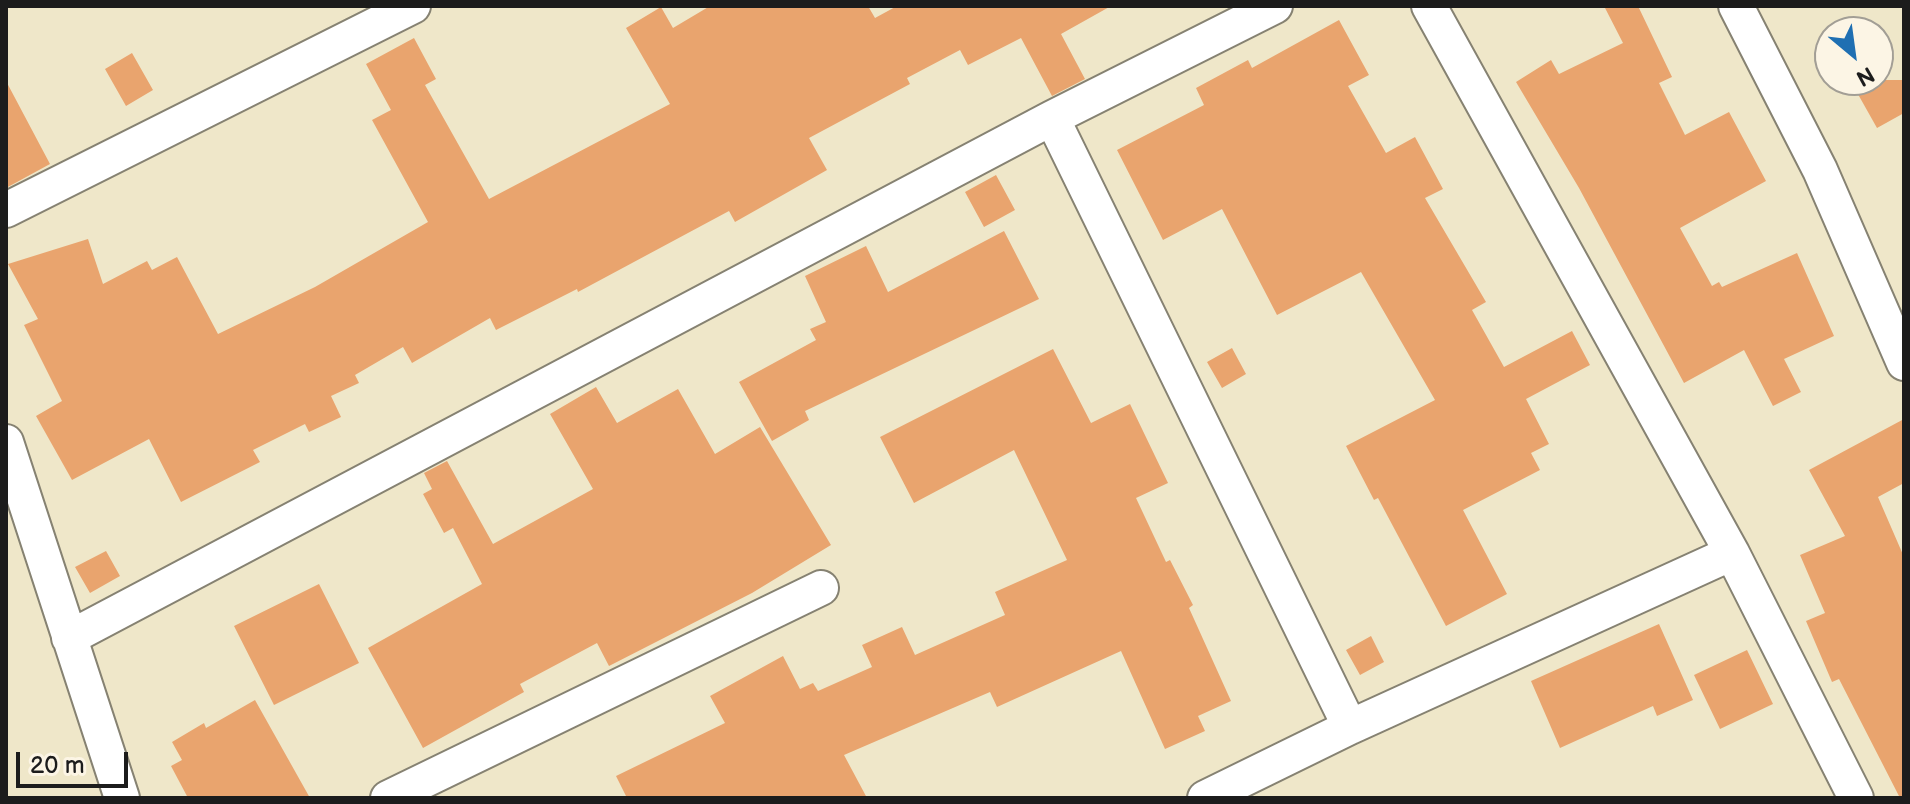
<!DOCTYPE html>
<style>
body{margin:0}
#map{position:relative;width:1910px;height:804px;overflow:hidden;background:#efe7c9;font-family:"Balsamiq Sans",sans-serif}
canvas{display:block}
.frame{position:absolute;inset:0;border:8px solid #1c1c1c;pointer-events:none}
.north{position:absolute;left:1814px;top:16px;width:80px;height:80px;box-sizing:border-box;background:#fcf5e5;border:2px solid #a29e95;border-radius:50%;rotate:151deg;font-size:22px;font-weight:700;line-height:32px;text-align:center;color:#1c1c1c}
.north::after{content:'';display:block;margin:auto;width:28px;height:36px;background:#1f6fb2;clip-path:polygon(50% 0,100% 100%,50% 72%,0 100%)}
.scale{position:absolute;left:16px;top:752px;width:112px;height:36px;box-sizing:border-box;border:4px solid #1c1c1c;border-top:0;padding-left:10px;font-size:24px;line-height:28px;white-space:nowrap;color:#1c1c1c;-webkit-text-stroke:6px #fcf5e5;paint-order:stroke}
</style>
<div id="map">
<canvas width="1910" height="804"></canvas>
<div class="frame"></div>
<div class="north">N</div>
<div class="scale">20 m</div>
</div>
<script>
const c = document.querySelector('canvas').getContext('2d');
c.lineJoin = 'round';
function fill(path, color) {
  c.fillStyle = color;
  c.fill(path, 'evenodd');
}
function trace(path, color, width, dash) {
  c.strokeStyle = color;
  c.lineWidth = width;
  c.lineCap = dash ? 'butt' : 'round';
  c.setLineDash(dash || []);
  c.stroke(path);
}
const building = new Path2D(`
 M 710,6 L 868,6 L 875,18 L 897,6 L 1111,6 L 1061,34 L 1085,79 L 1052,96 L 1021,38 L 968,65 L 960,50 L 907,78 L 910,84 L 809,138 L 827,170 L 735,222 L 729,211 L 578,292 L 577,289 L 496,330 L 490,318 L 412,363 L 403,347 L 355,375 L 359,383 L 331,396 L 341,417 L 309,432 L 305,424 L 253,450 L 260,462 L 181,502 L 149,439 L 72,480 L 36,416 L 62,401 L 24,325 L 38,319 L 8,264 L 88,239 L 103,284 L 147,261 L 152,270 L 177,257 L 218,334 L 315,287 L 428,222 L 372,120 L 391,110 L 366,64 L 414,38 L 436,79 L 425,85 L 489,199 L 670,104 L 626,28 L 661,7 L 673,28 Z
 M 1604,6 L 1638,6 L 1672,77 L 1659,83 L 1685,135 L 1729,112 L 1766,181 L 1680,228 L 1712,286 L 1719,282 L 1722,287 L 1797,253 L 1834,336 L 1784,359 L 1801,392 L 1773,406 L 1744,350 L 1684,383 L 1579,188 L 1516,82 L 1551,60 L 1559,74 L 1623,43 Z
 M 1339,20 L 1369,75 L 1348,86 L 1386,153 L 1415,137 L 1443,189 L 1425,198 L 1486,302 L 1472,310 L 1504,367 L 1572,331 L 1590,365 L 1526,399 L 1549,444 L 1531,453 L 1540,470 L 1463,510 L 1507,594 L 1446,626 L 1378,498 L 1374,500 L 1346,446 L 1435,400 L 1361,272 L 1277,315 L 1222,209 L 1163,240 L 1117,150 L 1204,105 L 1196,88 L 1248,60 L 1252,68 Z
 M 132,53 L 153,90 L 126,106 L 105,69 Z
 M 1850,80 L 1904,80 L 1904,113 L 1877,128 Z
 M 6,81 L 50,164 L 6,188 Z
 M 996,175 L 1015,210 L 984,227 L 965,192 Z
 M 1004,231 L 1039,299 L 805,411 L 809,420 L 772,441 L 739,382 L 816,340 L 810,329 L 826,322 L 805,276 L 866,246 L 888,292 Z
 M 1232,348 L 1246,374 L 1222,388 L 1207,362 Z
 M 1053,349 L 1091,423 L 1130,404 L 1168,483 L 1136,498 L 1166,562 L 1170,560 L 1193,605 L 1189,608 L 1231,701 L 1198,716 L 1205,731 L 1165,749 L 1121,651 L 997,707 L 990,692 L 844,755 L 867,798 L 627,798 L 616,776 L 725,723 L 710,696 L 783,656 L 800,689 L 813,683 L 818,691 L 872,667 L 862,645 L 902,627 L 915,655 L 1005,615 L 995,592 L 1067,560 L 1014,450 L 914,503 L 880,437 Z
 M 596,387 L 617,423 L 678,389 L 715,454 L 760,427 L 831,545 L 752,593 L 609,666 L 597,643 L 520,684 L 524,692 L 423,748 L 368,648 L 482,584 L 453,528 L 444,533 L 423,494 L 432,489 L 424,473 L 447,461 L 493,544 L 593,489 L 550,414 Z
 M 1904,419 L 1904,483 L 1878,497 L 1904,557 L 1904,798 L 1900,798 L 1839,679 L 1832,682 L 1806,621 L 1825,613 L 1800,555 L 1845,536 L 1809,470 Z
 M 106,551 L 120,576 L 90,593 L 75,567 Z
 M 319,584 L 359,663 L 274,705 L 234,626 Z
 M 1659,624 L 1693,700 L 1657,716 L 1653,706 L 1560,748 L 1531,681 Z
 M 1371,636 L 1384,662 L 1360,675 L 1346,650 Z
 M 1747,650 L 1773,704 L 1720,729 L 1694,675 Z
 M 255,700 L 310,798 L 188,798 L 171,766 L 182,760 L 172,742 L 204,723 L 206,728 Z`);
const street = new Path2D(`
 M 1429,6 L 1732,553 L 1856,798
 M 1736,6 L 1820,170 L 1904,363
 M 1052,118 L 1350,727
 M 6,210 L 413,6
 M 6,442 L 122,798
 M 69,638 L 1052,118 L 1275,6
 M 388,798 L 821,588
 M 1205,798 L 1350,727 L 1732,553`);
fill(building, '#e9a46e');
trace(street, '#868272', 38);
trace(street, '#fff', 34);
</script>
